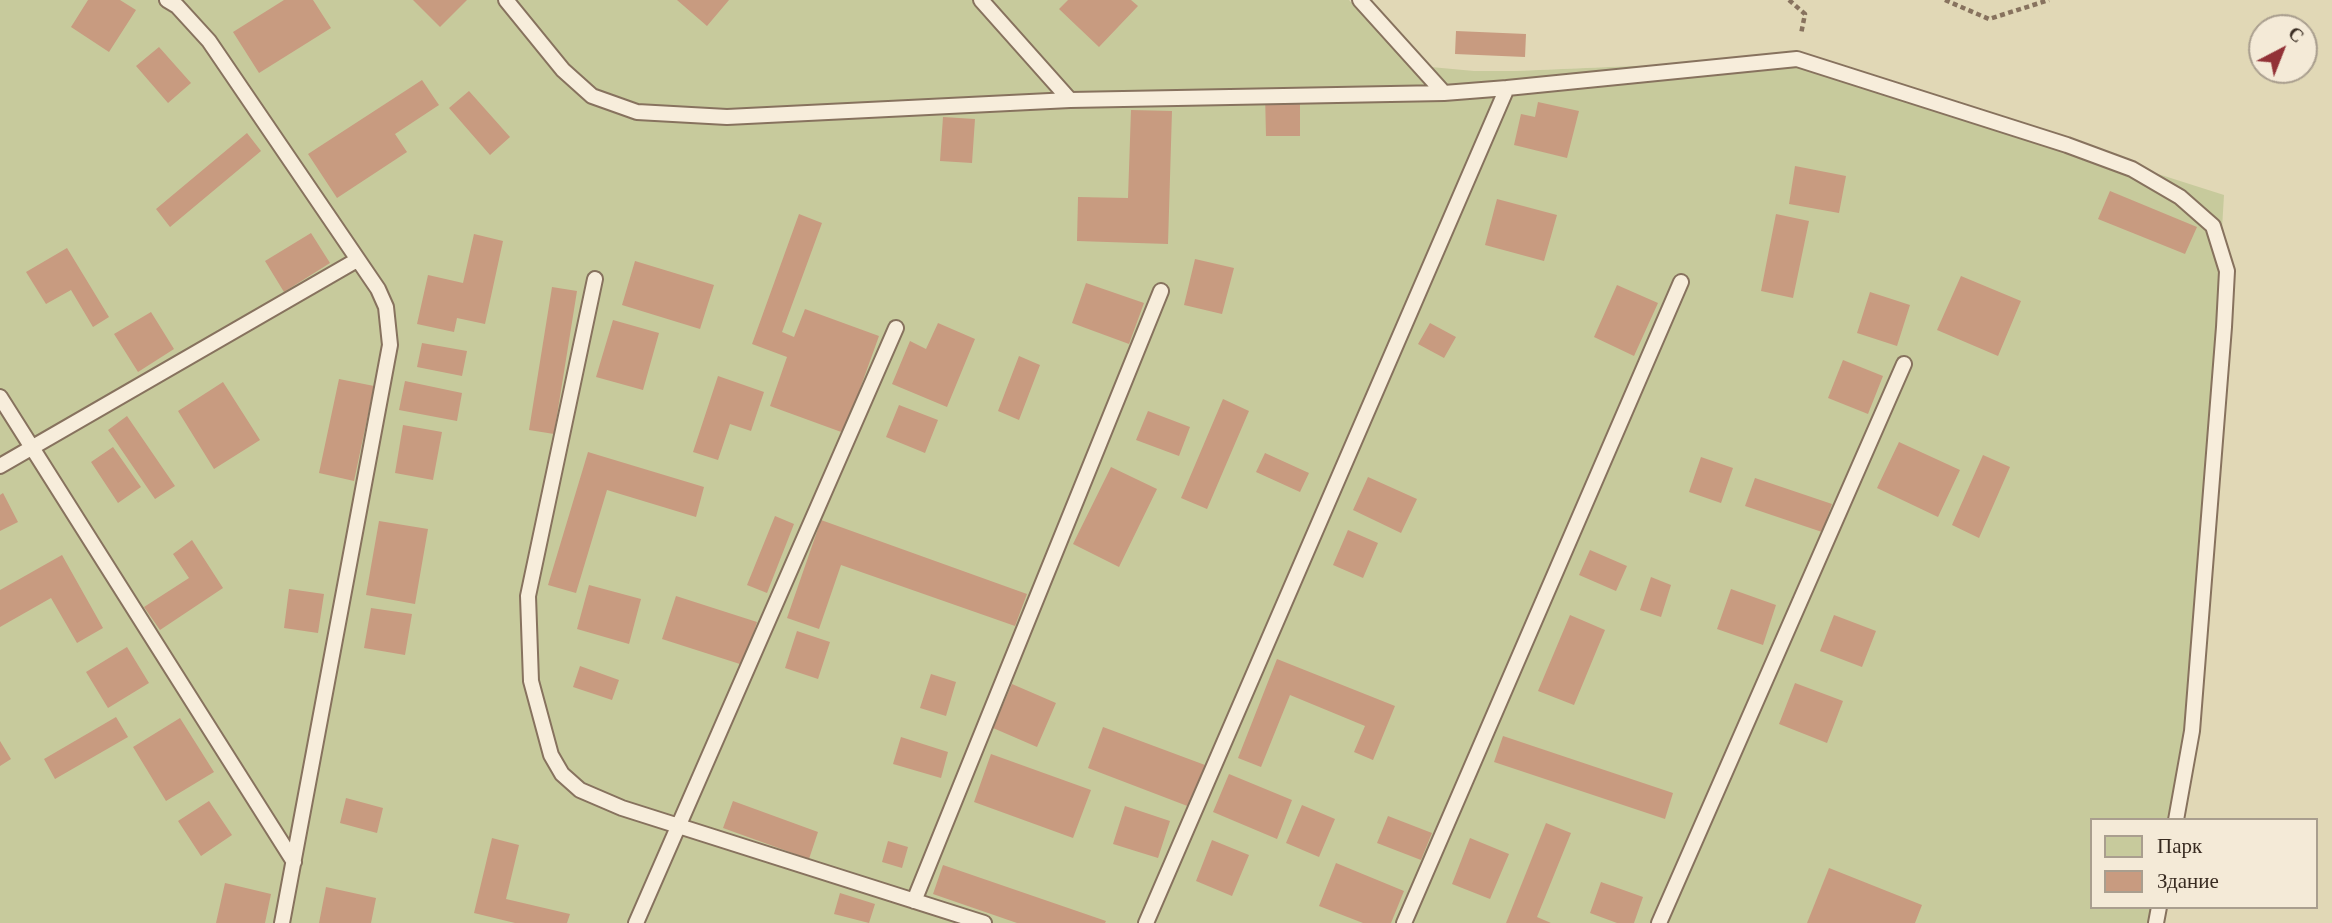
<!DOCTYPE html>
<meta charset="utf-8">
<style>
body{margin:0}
#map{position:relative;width:2332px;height:923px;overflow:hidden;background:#ece0c8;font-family:"Times New Roman",serif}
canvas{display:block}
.legend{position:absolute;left:2090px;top:818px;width:228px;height:91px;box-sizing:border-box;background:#f4ead7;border:2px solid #a99e8e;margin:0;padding:9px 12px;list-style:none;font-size:21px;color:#382b21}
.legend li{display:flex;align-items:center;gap:14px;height:35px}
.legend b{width:35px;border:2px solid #a99e8e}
.north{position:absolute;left:2248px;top:14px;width:70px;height:70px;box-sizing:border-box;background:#f4ead7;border:2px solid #a99e8e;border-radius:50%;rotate:42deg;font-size:19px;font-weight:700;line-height:28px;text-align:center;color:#382b21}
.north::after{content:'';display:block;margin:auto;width:24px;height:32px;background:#923237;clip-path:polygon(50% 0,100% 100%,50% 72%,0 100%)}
</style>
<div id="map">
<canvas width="2332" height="923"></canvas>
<ul class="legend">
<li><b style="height:19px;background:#c7ca9c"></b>Парк</li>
<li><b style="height:19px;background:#c89b80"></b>Здание</li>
</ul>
<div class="north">С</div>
</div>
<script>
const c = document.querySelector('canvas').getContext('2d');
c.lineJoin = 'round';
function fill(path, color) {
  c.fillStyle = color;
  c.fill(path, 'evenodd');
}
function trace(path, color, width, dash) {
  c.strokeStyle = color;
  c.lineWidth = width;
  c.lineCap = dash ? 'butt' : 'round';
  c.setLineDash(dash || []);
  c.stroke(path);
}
const farmland = new Path2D(`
 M 650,0 L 2332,0 L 2332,923 L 2156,923 L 2159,907 L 2316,907 L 2316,820 L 2176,820 L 1797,59 L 1515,71 L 604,84 ZM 2262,28 L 2304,28 L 2304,70 L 2262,70 Z`);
const green = new Path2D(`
 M 0,0 L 1349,0 L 1409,65 L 1474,71 L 1515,71 L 1797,59 L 2224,195 L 2192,731 L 2176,820 L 2092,820 L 2092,907 L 2159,907 L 2156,923 L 0,923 Z`);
const building = new Path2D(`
 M 88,0 L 120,0 L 136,10 L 109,52 L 71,27 Z
 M 284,0 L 313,0 L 331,28 L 259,73 L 233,32 Z
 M 413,0 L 467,0 L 440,27 Z
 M 677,0 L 729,0 L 707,26 Z
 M 1068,0 L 1131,0 L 1138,6 L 1099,47 L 1059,9 Z
 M 1456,31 L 1526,34 L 1525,57 L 1455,54 Z
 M 159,47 L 191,83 L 168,103 L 136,66 Z
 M 422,80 L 439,105 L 395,134 L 407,152 L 337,198 L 308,154 Z
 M 469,91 L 510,137 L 490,155 L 449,108 Z
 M 1265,93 L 1300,93 L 1300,136 L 1266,136 Z
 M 1538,102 L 1579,111 L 1567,158 L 1514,145 L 1521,114 L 1535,117 Z
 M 1131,110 L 1172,111 L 1168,244 L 1077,241 L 1078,197 L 1128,198 Z
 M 943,117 L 975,119 L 972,163 L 940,161 Z
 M 247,133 L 261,151 L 170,227 L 156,209 Z
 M 1795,166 L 1846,176 L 1839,213 L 1789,204 Z
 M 2110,191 L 2197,227 L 2185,254 L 2098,219 Z
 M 1497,199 L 1557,215 L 1544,261 L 1485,245 Z
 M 799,214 L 822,223 L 782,332 L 794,337 L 805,309 L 879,336 L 844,433 L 770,406 L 787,357 L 752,344 Z
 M 1776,214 L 1809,221 L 1793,298 L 1761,291 Z
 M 311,233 L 330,263 L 284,292 L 265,261 Z
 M 474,234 L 503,241 L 485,324 L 457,318 L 454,332 L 417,324 L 428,275 L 463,283 Z
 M 67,248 L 109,317 L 93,327 L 71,290 L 46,304 L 26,272 Z
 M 1195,259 L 1234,268 L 1222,314 L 1184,305 Z
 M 635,261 L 714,285 L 700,329 L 622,305 Z
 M 1961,276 L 2021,301 L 1998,356 L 1937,330 Z
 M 1086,283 L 1144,303 L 1129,344 L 1072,323 Z
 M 1617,285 L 1658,303 L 1634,356 L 1594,337 Z
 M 552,287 L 577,291 L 554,434 L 529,430 Z
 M 1870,292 L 1910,305 L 1897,346 L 1857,333 Z
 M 151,312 L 174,349 L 138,372 L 114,334 Z
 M 613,320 L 659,333 L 643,390 L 596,377 Z
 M 938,323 L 975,339 L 947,407 L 892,384 L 910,341 L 926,349 Z
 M 1430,323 L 1456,337 L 1444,358 L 1418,344 Z
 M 422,343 L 467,351 L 462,376 L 417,367 Z
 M 1019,356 L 1040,365 L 1019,420 L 998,411 Z
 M 1843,360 L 1883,376 L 1868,414 L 1828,398 Z
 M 718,376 L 764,392 L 751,431 L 730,424 L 718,460 L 693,452 Z
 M 339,379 L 374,386 L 354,481 L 319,473 Z
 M 405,381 L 462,393 L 457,421 L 399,410 Z
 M 223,382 L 260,440 L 214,469 L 178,411 Z
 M 1223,399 L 1249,411 L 1207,509 L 1181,498 Z
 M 899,405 L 938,420 L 925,453 L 886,437 Z
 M 1148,411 L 1190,427 L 1179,456 L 1136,440 Z
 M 127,416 L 175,486 L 155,499 L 108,430 Z
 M 403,425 L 442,432 L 433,480 L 395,473 Z
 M 1899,442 L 1960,470 L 1938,517 L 1877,488 Z
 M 113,447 L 141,487 L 118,503 L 91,462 Z
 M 588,452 L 704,487 L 696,517 L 607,490 L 576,593 L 548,585 Z
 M 1265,453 L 1309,473 L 1300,492 L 1256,472 Z
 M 1983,455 L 2010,467 L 1979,538 L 1952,525 Z
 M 1701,457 L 1733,468 L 1721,503 L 1689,492 Z
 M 1111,467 L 1157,489 L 1119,567 L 1073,544 Z
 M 1368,477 L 1417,499 L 1401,533 L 1353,510 Z
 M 1755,478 L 1832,504 L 1822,532 L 1745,506 Z
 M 3,493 L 18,522 L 0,531 L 0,495 Z
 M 775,516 L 794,524 L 767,593 L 747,585 Z
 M 821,520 L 1027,594 L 1015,626 L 841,565 L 819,629 L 787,618 Z
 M 379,521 L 428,529 L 415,604 L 366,595 Z
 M 1348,530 L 1378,543 L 1363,578 L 1333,565 Z
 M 192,540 L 223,588 L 160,630 L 144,607 L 189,578 L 173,554 Z
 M 1590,550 L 1627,566 L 1616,591 L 1579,575 Z
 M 62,555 L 103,628 L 77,643 L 51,598 L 0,627 L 0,590 Z
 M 1651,577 L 1671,585 L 1661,617 L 1640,610 Z
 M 589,585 L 641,599 L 629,644 L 577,629 Z
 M 289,589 L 324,594 L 318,633 L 284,628 Z
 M 1731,589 L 1776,605 L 1763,645 L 1717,629 Z
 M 676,596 L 757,622 L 743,665 L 662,639 Z
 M 371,608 L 412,614 L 405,655 L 364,648 Z
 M 1570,615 L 1605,630 L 1574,705 L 1538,691 Z
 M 1834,615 L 1876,631 L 1862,667 L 1820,651 Z
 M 797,631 L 830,642 L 818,679 L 785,668 Z
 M 127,647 L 149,683 L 108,708 L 86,672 Z
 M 1277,659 L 1395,706 L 1373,760 L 1354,752 L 1365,726 L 1290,695 L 1261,767 L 1238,758 Z
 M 580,666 L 619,680 L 612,700 L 573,687 Z
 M 931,674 L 956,682 L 946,716 L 920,708 Z
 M 1795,683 L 1843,701 L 1827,743 L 1779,724 Z
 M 1012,684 L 1056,703 L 1037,747 L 993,728 Z
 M 116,717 L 128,737 L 55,779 L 44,759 Z
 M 180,718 L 214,772 L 166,801 L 133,747 Z
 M 1103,727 L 1205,765 L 1190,807 L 1088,768 Z
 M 1503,736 L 1673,793 L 1665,819 L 1494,762 Z
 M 901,737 L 948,752 L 941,778 L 893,764 Z
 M 0,741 L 11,759 L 0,766 Z
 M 991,754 L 1091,790 L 1073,838 L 974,802 Z
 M 1229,774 L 1292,800 L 1277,839 L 1213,812 Z
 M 346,798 L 383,808 L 377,833 L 340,823 Z
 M 209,801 L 232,835 L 201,856 L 178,821 Z
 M 733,801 L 818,832 L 809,859 L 723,828 Z
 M 1302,805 L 1335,819 L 1319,857 L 1286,843 Z
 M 1125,806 L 1170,821 L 1158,858 L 1113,844 Z
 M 1388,816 L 1432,833 L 1421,860 L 1377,843 Z
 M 1546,823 L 1571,833 L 1537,917 L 1551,923 L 1506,923 Z
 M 492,838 L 519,845 L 506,899 L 570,914 L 567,923 L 515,923 L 474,913 Z
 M 1470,838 L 1509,854 L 1490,899 L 1452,884 Z
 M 1212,840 L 1249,855 L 1232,896 L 1196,881 Z
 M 888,841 L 908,847 L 902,868 L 882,862 Z
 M 1336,863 L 1404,891 L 1391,923 L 1363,923 L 1319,906 Z
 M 943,865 L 1106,921 L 1105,923 L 1017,923 L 933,894 Z
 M 1829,868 L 1922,905 L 1915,923 L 1807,923 Z
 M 1601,882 L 1643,897 L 1634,923 L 1617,923 L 1590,913 Z
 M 225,883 L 271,894 L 265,923 L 216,923 Z
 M 326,887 L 376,898 L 371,923 L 319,923 Z
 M 840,893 L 875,904 L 869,923 L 834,914 Z`);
const path = new Path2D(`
 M 1789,0 L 1805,14 L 1801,34
 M 1945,0 L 1989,19 L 2049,0`);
const lane = new Path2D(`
 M 167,0 L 177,6 L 209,41 L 378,289 L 386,307 L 390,345 L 282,923
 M 506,0 L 563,70 L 592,96 L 637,112 L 727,117 L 1070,100 L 1444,93 L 1507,88
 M 981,0 L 1070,100
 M 1360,0 L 1444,93
 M 595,279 L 528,596 L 531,681 L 551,755 L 562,774 L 580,790 L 622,808 L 984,923
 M 0,397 L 294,862
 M 0,466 L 357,260
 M 914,901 L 1161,291
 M 636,923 L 896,328
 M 1146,923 L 1507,88 L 1797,59 L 2067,145 L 2132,169 L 2180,197 L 2213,226 L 2227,271 L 2224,327 L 2192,731 L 2176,820
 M 1404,923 L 1681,282
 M 1659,923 L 1904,364
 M 2156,923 L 2159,907`);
fill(farmland, '#e1d8b6');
fill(green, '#c7ca9c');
fill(building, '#c89b80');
trace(lane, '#87725e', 18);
trace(path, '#87725e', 4.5, [5, 3.5]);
trace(lane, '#f7eddb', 14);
</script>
